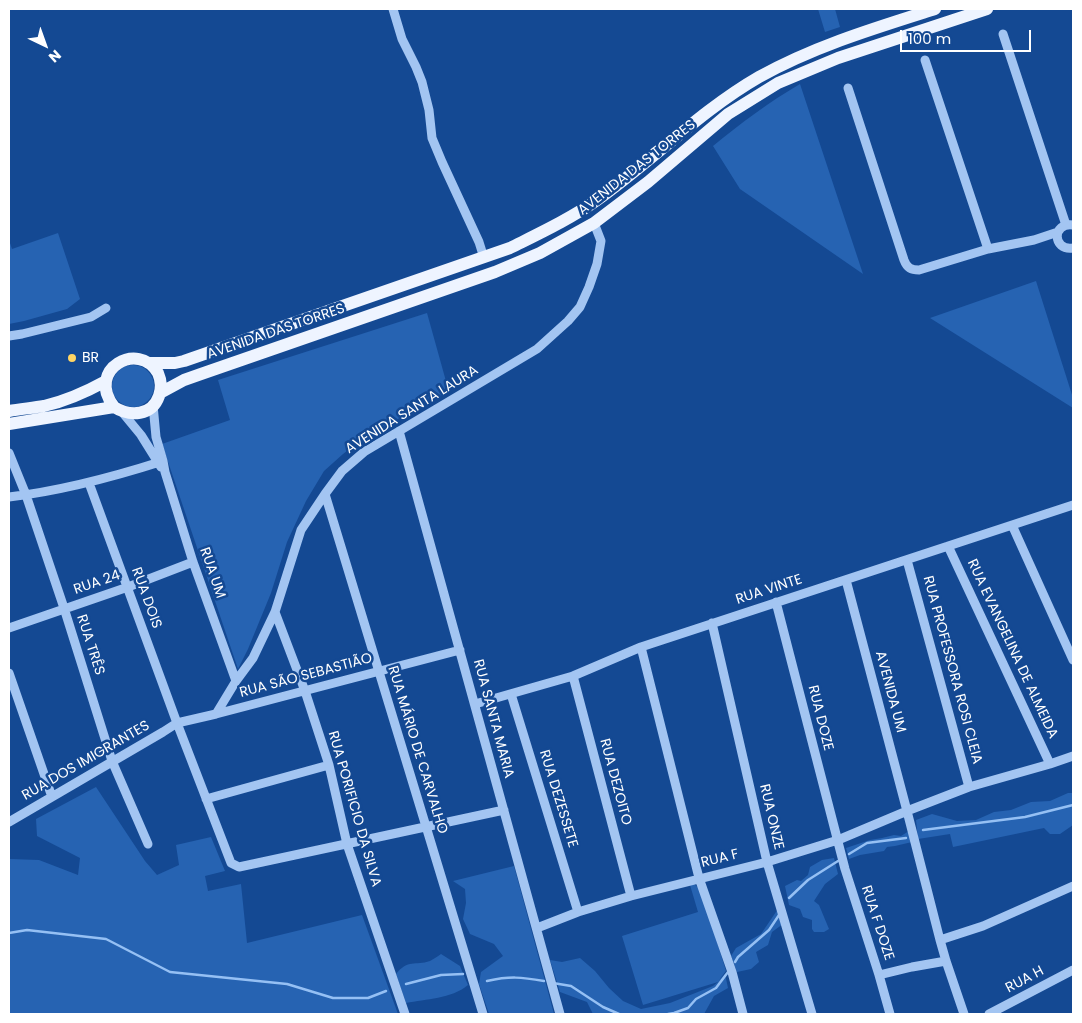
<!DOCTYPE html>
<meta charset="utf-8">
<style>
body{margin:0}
#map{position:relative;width:1082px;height:1023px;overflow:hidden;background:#144993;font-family:Poppins,sans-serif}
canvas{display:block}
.frame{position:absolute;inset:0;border:10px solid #fff;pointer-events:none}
.north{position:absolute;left:20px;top:20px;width:50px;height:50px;-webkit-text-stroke:4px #144993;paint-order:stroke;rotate:138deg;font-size:14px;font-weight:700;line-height:20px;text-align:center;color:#fff}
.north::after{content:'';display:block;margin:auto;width:18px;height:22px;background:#fff;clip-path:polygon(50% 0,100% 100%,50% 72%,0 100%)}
.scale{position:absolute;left:900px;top:30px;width:131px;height:22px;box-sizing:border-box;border:2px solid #fff;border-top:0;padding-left:6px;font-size:15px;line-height:18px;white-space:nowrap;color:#fff;-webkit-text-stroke:4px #144993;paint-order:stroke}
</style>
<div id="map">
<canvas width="1082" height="1023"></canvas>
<div class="frame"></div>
<div class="north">N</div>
<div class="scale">100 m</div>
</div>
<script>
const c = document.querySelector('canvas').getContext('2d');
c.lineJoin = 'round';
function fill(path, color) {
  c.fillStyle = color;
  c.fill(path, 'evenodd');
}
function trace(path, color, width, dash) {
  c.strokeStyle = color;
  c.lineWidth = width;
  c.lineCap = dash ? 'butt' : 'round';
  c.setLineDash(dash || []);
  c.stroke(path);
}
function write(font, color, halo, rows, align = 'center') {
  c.font = font + ' Poppins,sans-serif';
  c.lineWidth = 5;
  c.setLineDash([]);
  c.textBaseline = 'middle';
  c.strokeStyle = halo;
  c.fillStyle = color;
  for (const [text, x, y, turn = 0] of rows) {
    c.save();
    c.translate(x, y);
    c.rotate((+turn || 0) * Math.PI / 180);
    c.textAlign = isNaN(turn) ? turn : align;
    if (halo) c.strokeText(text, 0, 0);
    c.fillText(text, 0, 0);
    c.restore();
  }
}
const green = new Path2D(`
 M 818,9 L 835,9 L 840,27 L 825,32 Z
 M 800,84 L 863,274 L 740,189 L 713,146 C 741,123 769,102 800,84 Z
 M 58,233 L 80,299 L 67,309 L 24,321 L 9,324 L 9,240 L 12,249 Z
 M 1036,281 L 1073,398 L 1073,408 L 930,318 Z
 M 427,313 L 449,392 L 365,437 L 343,454 L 324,471 L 306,501 L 287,542 L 271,593 L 248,649 L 238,669 L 162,444 L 230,420 L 218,380 Z
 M112 386a21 21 0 1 1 42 0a21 21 0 1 1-42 0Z
 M 96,787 L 145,861 L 157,875 L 179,865 L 176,845 L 211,837 L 225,871 L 205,876 L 208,891 L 241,884 L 247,943 L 362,915 L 398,1014 L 9,1014 L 9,859 L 39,860 L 78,875 L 80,858 L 37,836 L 36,819 Z
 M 1068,793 L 1073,793 L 1073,825 L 1060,834 L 1050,834 L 1044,828 L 953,847 L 950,834 L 918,839 L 916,820 L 932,814 L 957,821 L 976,820 L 994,812 L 1011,810 L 1031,802 L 1050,801 Z
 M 909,831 L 912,842 L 895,846 L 887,847 L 884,851 L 860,855 L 849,859 L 846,848 L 870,840 L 882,838 L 894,835 L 901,836 Z
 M 834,858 L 838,874 L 825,884 L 814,901 L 819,905 L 829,929 L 824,932 L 814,932 L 812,929 L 812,920 L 803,917 L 800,909 L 789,905 L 785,886 L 797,880 L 801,881 L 808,875 L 810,867 L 822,860 Z
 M 514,866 L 554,1014 L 489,1014 L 479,984 L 481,972 L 503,956 L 494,944 L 470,934 L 463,919 L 466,903 L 465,889 L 453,881 Z
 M 694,884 L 701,890 L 726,971 L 719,980 L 725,974 L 728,988 L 714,996 L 704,1014 L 593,1014 L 587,1002 L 560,992 L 550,960 L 562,962 L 580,958 L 595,971 L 609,988 L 623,1001 L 641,1009 L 670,1003 L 713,986 L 718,982 L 643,1005 L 622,936 L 698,912 L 690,885 Z
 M 778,909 L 783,924 L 772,932 L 768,945 L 756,952 L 759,962 L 751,969 L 737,972 L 731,956 L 736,948 L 761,934 Z
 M 441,954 L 460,966 L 468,985 C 451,999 426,999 406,1003 L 396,974 C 408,959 415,966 430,961 C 434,959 438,956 441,954 Z`);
const stream = new Path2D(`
 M 923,830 L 1025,817 L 1073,805
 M 849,854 L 867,843 L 906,838
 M 789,898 L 808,880 L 838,861
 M 9,933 L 27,930 L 106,939 L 170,972 L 287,984 L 333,998 L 368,998 L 386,991
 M 735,962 L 738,957 L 769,930 L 779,915
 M 487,981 C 510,976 521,977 544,981
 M 553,983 L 571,986 L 603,1007 L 619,1014
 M 406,984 L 441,975 L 463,974
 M 668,1014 L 674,1013 L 688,1008 L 696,999 L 716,988 L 728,972`);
const minor = new Path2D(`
 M 393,9 L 402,39 L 416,67 L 422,82 L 429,110 L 432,138 L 442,162 L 479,242 L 484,258
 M 1003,34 L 1066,225
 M 925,60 L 988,249
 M 848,88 L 904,260 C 907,268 911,270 919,270 L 988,249 L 1034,240 L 1058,232
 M 1073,225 C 1052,222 1052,251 1073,248
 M 9,336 L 22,334 L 91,317 L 106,308
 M 153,405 L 156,437 L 163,461 L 165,472 L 193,562 L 236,681
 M 122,412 L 141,435 L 161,467
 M 399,431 L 560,1014
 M 9,453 L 26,495 L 64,608 L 112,761 L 148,844
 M 89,483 L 177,723 L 231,863 L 239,867 L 504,810
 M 325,494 L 483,1014
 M 9,497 C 61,491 113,477 163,461
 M 1012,525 L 1073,660
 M 948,546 L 1050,764
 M 907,560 L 969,787
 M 846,580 L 907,811 L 940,940 L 946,961 L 964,1014
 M 776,602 L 845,869 L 879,975 L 890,1014
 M 275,612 L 305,691 L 329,765 L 347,844 L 405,1014
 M 712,623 L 767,862 L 812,1014
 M 9,628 L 128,587 L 193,562
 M 641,647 L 699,878 L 732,972 L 743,1014
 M 9,673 L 52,797
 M 573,676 L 631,896
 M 511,694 L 578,912
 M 475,704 L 573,676 L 641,647 L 1073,505
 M 216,714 L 460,650
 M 206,799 L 329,765
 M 9,822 L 163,732 L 177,723 L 216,714 L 236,681 L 253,658 L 275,612 L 301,530 L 325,494 L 342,471 L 364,452 L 537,349 L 568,321 L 580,307 L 589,287 L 597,264 L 601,241 L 594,223
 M 537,928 L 578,912 L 631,896 L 767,862 L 838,840 L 907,811 L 969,787 L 1050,764 L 1073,756
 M 940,940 L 983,926 L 1073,886
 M 879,975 L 912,967 L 946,961
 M 989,1014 L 1073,970`);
const major = new Path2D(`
 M 149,363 L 175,363 L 184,361 L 510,248 C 540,233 570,219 597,200 C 652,161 700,111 759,77 C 815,46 875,28 935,9
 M 160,393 L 184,380 L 201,374 L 495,272 L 540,253 L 594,223 L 648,182 L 728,114 L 778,83 L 838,58 L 987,9
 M 9,411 C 20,409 32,408 44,406 C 66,401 86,392 106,381
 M 9,424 L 114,407 C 130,417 152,416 159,396 C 162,388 161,380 158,373 C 139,340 85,369 114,407`);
const markers = [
 [72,358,5,"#ffd564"]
];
const streetNames = [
 ["AVENIDA DAS TORRES",637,168,-38],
 ["AVENIDA DAS TORRES",276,332,-19],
 ["AVENIDA SANTA LAURA",412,410,-32],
 ["RUA UM",212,573,71],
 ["RUA 24",97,583,-19],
 ["RUA VINTE",769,590,-18],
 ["RUA DOIS",146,598,70],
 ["RUA TRÊS",90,645,72],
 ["RUA EVANGELINA DE ALMEIDA",1012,649,65],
 ["RUA PROFESSORA ROSI CLEIA",952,670,75],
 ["RUA SÃO SEBASTIÃO",306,676,-15],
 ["AVENIDA UM",890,692,75],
 ["RUA DOZE",820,718,76],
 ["RUA SANTA MARIA",493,719,75],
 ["RUA MÁRIO DE CARVALHO",417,750,73],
 ["RUA DOS IMIGRANTES",86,761,-30],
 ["RUA DEZOITO",615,782,75],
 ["RUA DEZESSETE",558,799,73],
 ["RUA PORIFICIO DA SILVA",354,809,74],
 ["RUA ONZE",771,817,77],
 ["RUA F",720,859,-14],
 ["RUA F DOZE",877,923,72],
 ["RUA H",1025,980,-28]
];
const poiNames = [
 ["BR",82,358]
];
fill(green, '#2663b2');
trace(stream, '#95c0f4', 2.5);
trace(minor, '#a3c5f2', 9);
trace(major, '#eef4ff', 12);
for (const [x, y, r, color] of markers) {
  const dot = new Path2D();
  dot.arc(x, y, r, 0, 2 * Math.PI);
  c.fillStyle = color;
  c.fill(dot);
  trace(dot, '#144993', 2);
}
write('14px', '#fff', '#144993', streetNames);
write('14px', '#fff', '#144993', poiNames, 'left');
</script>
